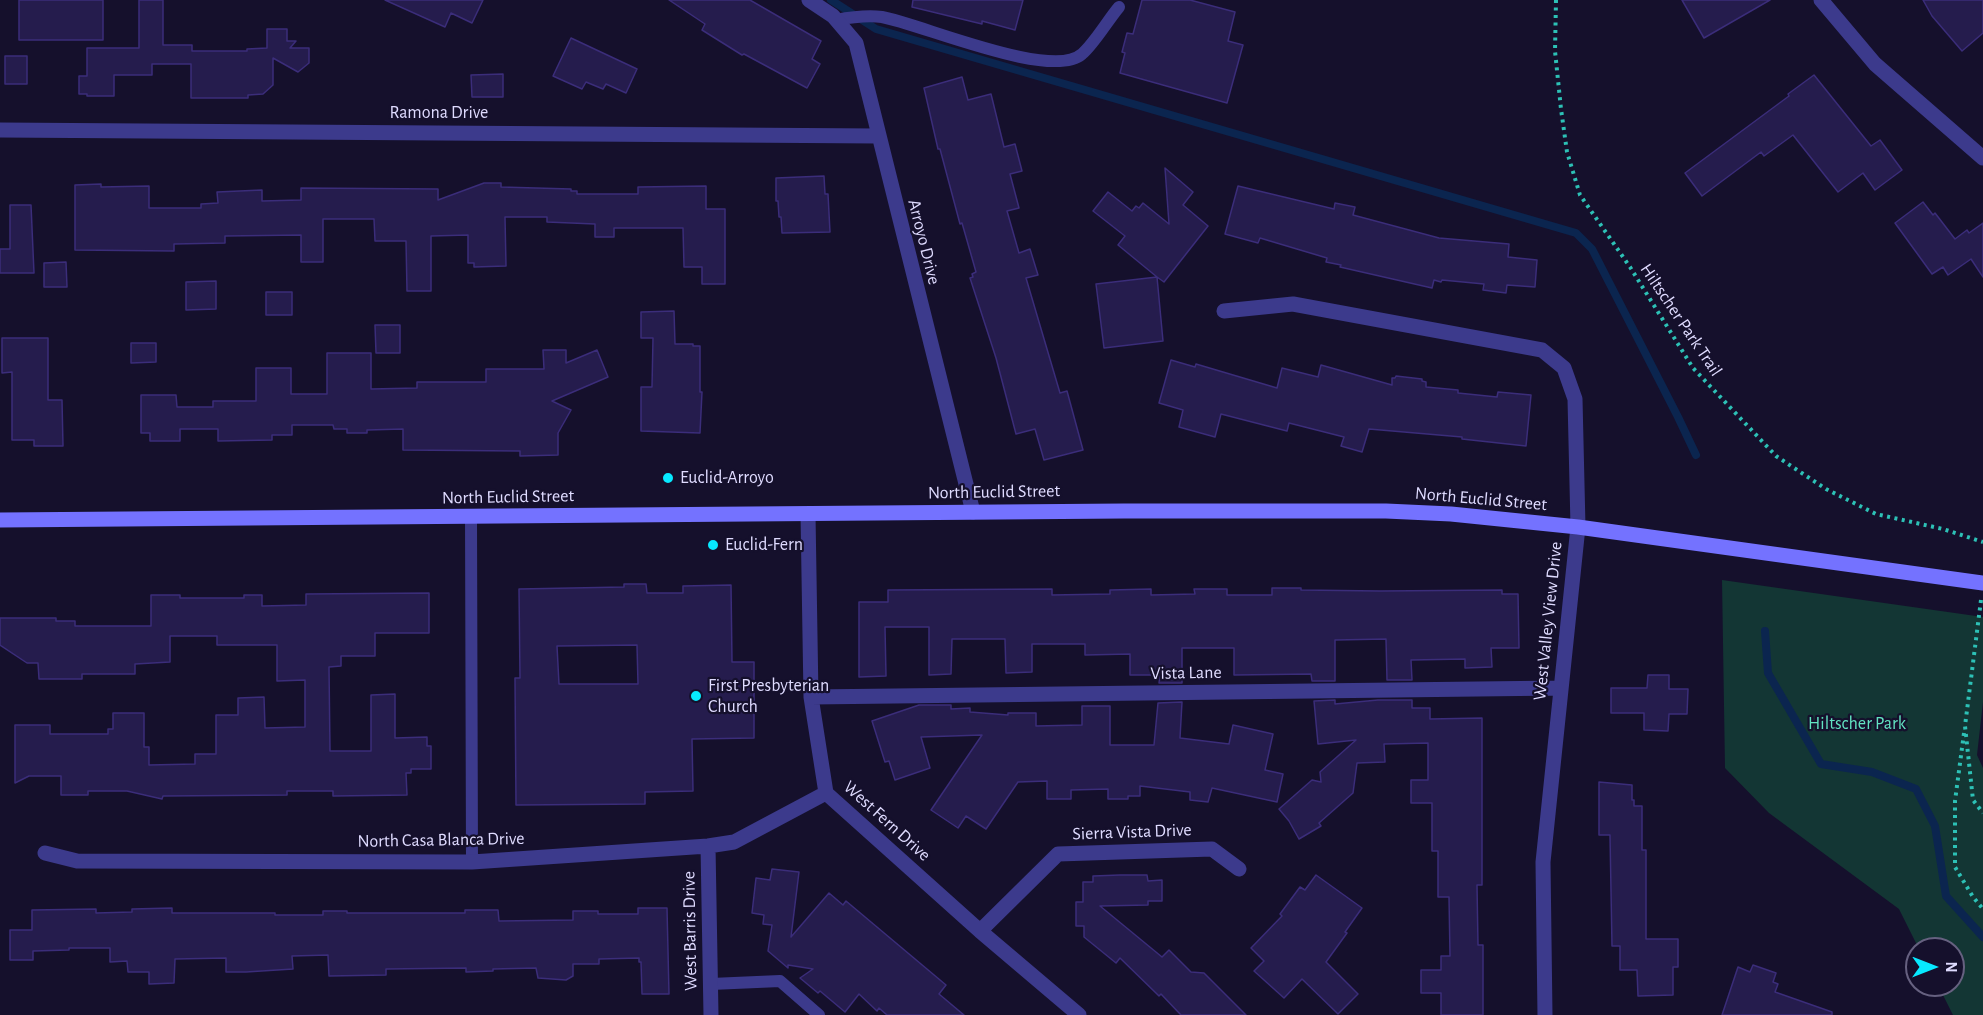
<!DOCTYPE html>
<style>
body{margin:0}
#map{position:relative;width:1983px;height:1015px;overflow:hidden;background:#15102c;font-family:"Alegreya Sans",sans-serif}
canvas{display:block}
.north{position:absolute;left:1905px;top:937px;width:60px;height:60px;box-sizing:border-box;background:#15102c;border:2px solid #666180;border-radius:50%;rotate:90deg;font-size:16px;font-weight:700;line-height:24px;text-align:center;color:#dfdbff}
.north::after{content:'';display:block;margin:auto;width:21px;height:27px;background:#07e9ff;clip-path:polygon(50% 0,100% 100%,50% 72%,0 100%)}
</style>
<div id="map">
<canvas width="1983" height="1015"></canvas>
<div class="north">N</div>
</div>
<script>
const c = document.querySelector('canvas').getContext('2d');
c.lineJoin = 'round';
function fill(path, color) {
  c.fillStyle = color;
  c.fill(path, 'evenodd');
}
function trace(path, color, width, dash) {
  c.strokeStyle = color;
  c.lineWidth = width;
  c.lineCap = dash ? 'butt' : 'round';
  c.setLineDash(dash || []);
  c.stroke(path);
}
function write(font, color, halo, rows, align = 'center') {
  c.font = font + ' "Alegreya Sans",sans-serif';
  c.lineWidth = 4.5;
  c.setLineDash([]);
  c.textBaseline = 'middle';
  c.strokeStyle = halo;
  c.fillStyle = color;
  for (const [text, x, y, turn = 0] of rows) {
    c.save();
    c.translate(x, y);
    c.rotate((+turn || 0) * Math.PI / 180);
    c.textAlign = isNaN(turn) ? turn : align;
    if (halo) c.strokeText(text, 0, 0);
    c.fillText(text, 0, 0);
    c.restore();
  }
}
const green = new Path2D(`
 M 1722,580 L 1983,617 L 1983,702 L 1977,755 L 1983,768 L 1983,1015 L 1953,1015 L 1938,985 L 1953,985 L 1953,949 L 1919,949 L 1899,909 L 1769,813 L 1725,768 Z`);
const stream = new Path2D(`
 M 831,0 L 876,29 L 1576,233 L 1592,249 L 1678,417 L 1696,455
 M 1765,631 L 1768,673 L 1821,764 L 1872,772 L 1916,789 L 1935,826 L 1946,896 L 1983,937`);
const building = new Path2D(`
 M 19,0 L 103,0 L 103,40 L 19,40 Z
 M 139,0 L 163,0 L 163,45 L 192,45 L 192,51 L 247,51 L 247,49 L 267,48 L 267,29 L 287,29 L 287,41 L 296,41 L 290,48 L 309,48 L 309,63 L 298,72 L 273,58 L 273,85 L 263,94 L 248,95 L 248,98 L 191,98 L 191,64 L 152,64 L 152,75 L 114,75 L 114,96 L 87,96 L 87,94 L 79,94 L 79,76 L 87,76 L 87,48 L 139,48 Z
 M 385,0 L 483,0 L 472,23 L 451,13 L 445,27 Z
 M 669,0 L 750,0 L 821,41 L 812,59 L 820,64 L 807,88 L 744,54 L 742,55 L 702,30 L 705,24 Z
 M 913,0 L 1023,0 L 1015,30 L 982,21 L 982,24 L 912,7 Z
 M 1142,0 L 1190,0 L 1235,12 L 1228,41 L 1243,45 L 1227,103 L 1120,73 L 1125,53 L 1122,52 L 1127,33 L 1133,34 Z
 M 1682,0 L 1770,0 L 1704,38 Z
 M 1923,0 L 1983,0 L 1983,33 L 1962,51 L 1932,16 Z
 M 571,38 L 637,69 L 626,93 L 606,84 L 603,89 L 586,82 L 582,89 L 553,76 Z
 M 5,56 L 27,56 L 27,84 L 5,84 Z
 M 503,74 L 503,97 L 472,97 L 471,75 Z
 M 1814,75 L 1871,146 L 1880,140 L 1902,170 L 1875,190 L 1863,173 L 1838,192 L 1793,135 L 1764,156 L 1761,152 L 1702,196 L 1685,173 L 1789,96 L 1788,94 Z
 M 962,77 L 968,100 L 991,94 L 1004,147 L 1015,144 L 1022,171 L 1010,174 L 1019,208 L 1007,211 L 1019,253 L 1030,249 L 1038,275 L 1026,278 L 1060,393 L 1067,391 L 1083,450 L 1044,460 L 1035,429 L 1016,434 L 996,358 L 970,278 L 973,277 L 972,274 L 976,272 L 962,223 L 960,224 L 940,149 L 938,149 L 924,88 Z
 M 1165,168 L 1193,192 L 1183,205 L 1208,226 L 1164,282 L 1157,277 L 1163,341 L 1104,348 L 1096,284 L 1157,277 L 1118,245 L 1125,236 L 1093,211 L 1108,192 L 1132,211 L 1136,206 L 1139,208 L 1143,203 L 1169,224 Z
 M 824,176 L 825,194 L 828,194 L 830,232 L 782,233 L 781,217 L 779,217 L 778,201 L 776,201 L 776,178 Z
 M 484,183 L 501,183 L 501,187 L 571,189 L 571,191 L 577,191 L 577,194 L 638,194 L 638,187 L 706,186 L 706,209 L 725,209 L 725,284 L 702,284 L 702,267 L 684,267 L 683,228 L 614,228 L 614,237 L 595,237 L 595,224 L 547,222 L 547,217 L 505,217 L 506,266 L 474,267 L 474,263 L 468,263 L 468,235 L 431,236 L 431,291 L 407,291 L 406,241 L 375,241 L 374,219 L 323,219 L 323,262 L 301,262 L 301,235 L 225,236 L 225,243 L 174,244 L 174,251 L 75,250 L 75,185 L 101,184 L 101,187 L 149,186 L 149,208 L 201,208 L 201,204 L 218,203 L 217,192 L 262,190 L 262,201 L 301,200 L 301,188 L 438,189 L 438,200 Z
 M 1238,186 L 1334,209 L 1335,203 L 1355,207 L 1353,215 L 1439,238 L 1509,244 L 1508,257 L 1537,260 L 1535,287 L 1507,285 L 1506,293 L 1483,290 L 1484,284 L 1442,280 L 1441,282 L 1434,280 L 1432,288 L 1340,267 L 1341,265 L 1326,262 L 1327,258 L 1260,238 L 1258,243 L 1225,234 Z
 M 1923,202 L 1933,215 L 1935,213 L 1955,239 L 1967,230 L 1969,233 L 1983,223 L 1983,277 L 1971,259 L 1948,275 L 1943,267 L 1932,274 L 1895,223 Z
 M 10,205 L 31,205 L 34,273 L 0,273 L 0,249 L 10,249 Z
 M 66,262 L 67,287 L 44,287 L 44,263 Z
 M 216,281 L 216,309 L 186,310 L 186,282 Z
 M 266,292 L 292,292 L 292,315 L 266,315 Z
 M 674,311 L 675,344 L 693,344 L 693,346 L 700,346 L 700,392 L 702,392 L 700,433 L 641,431 L 641,387 L 652,387 L 653,338 L 641,338 L 641,312 Z
 M 375,325 L 400,325 L 400,353 L 376,353 Z
 M 2,338 L 48,338 L 48,400 L 62,400 L 63,446 L 34,446 L 34,440 L 12,440 L 12,372 L 2,373 Z
 M 131,343 L 156,343 L 156,362 L 131,363 Z
 M 543,350 L 566,350 L 566,363 L 597,350 L 608,377 L 552,401 L 571,410 L 558,433 L 558,455 L 520,456 L 520,451 L 403,450 L 403,429 L 367,430 L 367,433 L 347,433 L 347,429 L 334,429 L 333,425 L 292,425 L 292,435 L 272,435 L 272,440 L 218,441 L 218,429 L 180,429 L 180,441 L 150,441 L 150,433 L 141,433 L 141,395 L 176,395 L 177,407 L 213,407 L 213,401 L 256,401 L 256,368 L 291,368 L 291,394 L 327,394 L 327,353 L 371,353 L 371,389 L 417,388 L 417,382 L 486,382 L 486,369 L 544,369 Z
 M 1171,360 L 1195,367 L 1196,364 L 1277,388 L 1282,368 L 1318,377 L 1321,365 L 1392,385 L 1392,378 L 1395,378 L 1396,376 L 1422,379 L 1422,381 L 1426,382 L 1426,387 L 1458,390 L 1458,393 L 1497,397 L 1498,392 L 1531,395 L 1526,446 L 1462,439 L 1462,437 L 1369,429 L 1362,452 L 1341,446 L 1344,437 L 1289,423 L 1287,431 L 1221,414 L 1215,437 L 1179,427 L 1183,410 L 1159,403 Z
 M 624,584 L 646,584 L 647,593 L 683,593 L 683,586 L 731,585 L 732,662 L 754,662 L 754,738 L 692,739 L 693,791 L 645,792 L 645,804 L 516,805 L 515,678 L 520,678 L 519,589 L 624,587 ZM 637,645 L 638,684 L 559,684 L 557,646 Z
 M 1272,588 L 1301,588 L 1301,590 L 1380,591 L 1502,590 L 1502,594 L 1518,594 L 1519,648 L 1491,648 L 1492,667 L 1465,668 L 1465,659 L 1411,660 L 1412,680 L 1387,680 L 1386,639 L 1335,640 L 1335,681 L 1312,681 L 1311,674 L 1234,675 L 1234,648 L 1182,648 L 1182,683 L 1159,683 L 1160,675 L 1130,675 L 1130,654 L 1085,655 L 1085,644 L 1032,644 L 1032,672 L 1006,673 L 1005,639 L 952,639 L 951,674 L 929,675 L 929,627 L 885,627 L 886,676 L 859,677 L 859,602 L 888,602 L 888,590 L 1052,589 L 1052,595 L 1110,594 L 1110,590 L 1151,589 L 1151,595 L 1195,594 L 1194,589 L 1227,589 L 1227,595 L 1272,595 Z
 M 429,593 L 429,633 L 375,633 L 375,656 L 341,656 L 341,666 L 329,667 L 330,751 L 371,751 L 371,695 L 395,694 L 395,738 L 427,737 L 427,746 L 431,746 L 431,769 L 411,769 L 411,773 L 406,773 L 407,795 L 333,796 L 333,791 L 287,791 L 287,795 L 163,796 L 162,799 L 127,791 L 88,791 L 88,795 L 61,795 L 61,776 L 29,776 L 15,783 L 15,725 L 50,725 L 50,734 L 108,734 L 108,729 L 113,729 L 113,713 L 144,713 L 144,747 L 149,747 L 149,765 L 195,764 L 195,754 L 216,754 L 216,715 L 238,715 L 238,698 L 264,697 L 265,728 L 305,727 L 305,680 L 277,681 L 277,645 L 217,645 L 217,636 L 170,636 L 170,662 L 135,664 L 135,674 L 82,674 L 82,679 L 39,679 L 38,663 L 27,663 L 0,645 L 0,618 L 56,618 L 56,621 L 75,621 L 75,626 L 151,626 L 151,595 L 180,595 L 180,598 L 244,598 L 244,595 L 262,595 L 262,606 L 306,605 L 306,594 Z
 M 1648,675 L 1669,675 L 1669,689 L 1688,689 L 1687,714 L 1669,714 L 1668,731 L 1644,730 L 1644,713 L 1611,713 L 1611,688 L 1647,688 Z
 M 1335,700 L 1335,704 L 1378,700 L 1412,700 L 1412,708 L 1430,708 L 1430,719 L 1482,718 L 1482,885 L 1477,885 L 1478,945 L 1483,945 L 1483,1015 L 1441,1015 L 1441,993 L 1421,993 L 1421,970 L 1441,970 L 1441,956 L 1450,956 L 1449,897 L 1438,897 L 1438,851 L 1432,851 L 1432,803 L 1411,803 L 1411,780 L 1428,780 L 1428,743 L 1384,744 L 1385,762 L 1357,763 L 1353,793 L 1319,823 L 1321,826 L 1299,839 L 1289,821 L 1279,809 L 1312,780 L 1321,782 L 1320,772 L 1356,740 L 1318,744 L 1314,701 Z
 M 1182,702 L 1180,738 L 1229,744 L 1233,725 L 1273,734 L 1265,770 L 1283,774 L 1277,802 L 1212,788 L 1208,802 L 1190,800 L 1190,792 L 1140,786 L 1140,796 L 1128,796 L 1128,799 L 1108,799 L 1108,789 L 1071,790 L 1071,799 L 1047,799 L 1047,781 L 1018,782 L 986,829 L 966,816 L 958,828 L 931,810 L 982,735 L 921,737 L 930,768 L 895,780 L 889,761 L 885,762 L 872,721 L 919,705 L 951,705 L 951,709 L 970,708 L 970,712 L 1008,715 L 1008,713 L 1036,713 L 1036,726 L 1082,725 L 1082,706 L 1110,706 L 1110,745 L 1154,745 L 1158,703 Z
 M 1599,782 L 1632,785 L 1632,800 L 1634,800 L 1634,806 L 1642,806 L 1642,850 L 1646,850 L 1646,939 L 1678,939 L 1678,967 L 1673,967 L 1673,995 L 1638,996 L 1637,970 L 1620,970 L 1620,946 L 1612,946 L 1610,835 L 1599,835 Z
 M 772,869 L 799,872 L 791,937 L 829,893 L 843,905 L 846,901 L 946,985 L 939,994 L 964,1015 L 887,1015 L 879,1008 L 877,1011 L 859,994 L 845,1012 L 820,991 L 818,993 L 800,978 L 813,969 L 788,965 L 788,968 L 768,951 L 772,925 L 763,924 L 764,915 L 752,913 L 756,878 L 770,880 Z
 M 1120,875 L 1147,875 L 1148,881 L 1162,880 L 1162,901 L 1148,901 L 1148,905 L 1100,906 L 1162,957 L 1169,950 L 1191,972 L 1204,973 L 1246,1015 L 1181,1015 L 1161,994 L 1159,996 L 1120,958 L 1116,963 L 1084,937 L 1084,926 L 1076,926 L 1076,902 L 1083,902 L 1083,882 L 1093,882 L 1093,876 Z
 M 1316,875 L 1362,908 L 1345,932 L 1347,933 L 1326,962 L 1358,994 L 1338,1014 L 1302,979 L 1284,998 L 1254,971 L 1264,961 L 1251,948 L 1282,916 L 1280,914 L 1300,887 L 1305,890 Z
 M 172,908 L 172,913 L 275,913 L 275,915 L 323,915 L 323,911 L 347,911 L 347,913 L 465,913 L 465,910 L 498,910 L 499,921 L 573,920 L 573,911 L 598,911 L 598,914 L 638,914 L 638,908 L 667,908 L 669,994 L 642,994 L 641,962 L 639,962 L 639,958 L 599,959 L 599,964 L 573,964 L 573,976 L 566,980 L 538,978 L 536,968 L 493,969 L 493,971 L 466,972 L 466,968 L 386,969 L 386,975 L 329,976 L 328,955 L 292,956 L 293,969 L 246,972 L 226,972 L 226,958 L 175,959 L 174,983 L 149,984 L 149,972 L 128,972 L 127,961 L 110,962 L 110,948 L 69,948 L 69,950 L 33,951 L 33,960 L 10,960 L 10,930 L 32,930 L 32,910 L 96,909 L 96,913 L 132,912 L 132,909 Z
 M 1753,965 L 1776,973 L 1773,982 L 1778,984 L 1775,992 L 1832,1012 L 1832,1015 L 1722,1015 L 1738,967 L 1750,972 Z`);
const path = new Path2D(`
 M 1556,0 L 1555,51 L 1561,109 L 1567,152 L 1580,195 L 1630,267 L 1693,368 L 1776,456 L 1826,489 L 1876,514 L 1943,529 L 1983,542
 M 1981,600 L 1965,726 L 1973,800 L 1983,813
 M 1964,733 L 1955,801 L 1955,867 L 1973,897 L 1983,909`);
const service = new Path2D(`
 M 836,20 C 852,17 866,15 882,17 C 921,24 1052,81 1082,54 C 1094,44 1108,20 1119,7
 M 471,517 L 472,862
 M 711,984 L 780,981 L 819,1015`);
const minor = new Path2D(`
 M 809,0 L 833,16 L 856,43 L 973,512
 M 1821,0 L 1875,64 L 1983,158
 M 0,130 L 877,136
 M 1224,311 L 1293,304 L 1542,350 L 1564,368 L 1575,399 L 1578,527 L 1543,862 L 1545,1015
 M 808,514 L 811,697 L 826,793 L 980,931 L 1079,1015
 M 811,697 L 1561,688
 M 708,846 L 711,1015
 M 45,853 L 77,861 L 472,862 L 708,846 L 734,842 L 826,793
 M 980,931 L 1058,854 L 1212,849 L 1239,869`);
const secondary = new Path2D(`
 M 0,520 L 1124,511 L 1386,511 L 1451,514 L 1578,527 L 1983,583`);
const markers = [
 [668,478,6,"#07e9ff"],
 [713,545,6,"#07e9ff"],
 [696,696,6,"#07e9ff"]
];
const streetNames = [
 ["Ramona Drive",439,113],
 ["Arroyo Drive",924,242,76],
 ["Hiltscher Park Trail",1681,320,56],
 ["North Euclid Street",994,492,-1],
 ["North Euclid Street",508,497,-1],
 ["North Euclid Street",1481,499,5],
 ["West Valley View Drive",1548,621,-84],
 ["Vista Lane",1186,673,-1],
 ["West Fern Drive",887,821,42],
 ["Sierra Vista Drive",1132,832,-2],
 ["North Casa Blanca Drive",441,840,-1],
 ["West Barris Drive",690,931,-91]
];
const poiNames = [
 ["Euclid-Arroyo",680,478],
 ["Euclid-Fern",725,545],
 ["First Presbyterian",708,686],
 ["Church",708,707]
];
const parkNames = [
 ["Hiltscher Park",1857,724]
];
fill(green, '#133634');
trace(stream, '#0b254f', 8);
fill(building, '#251c4d');
trace(building, '#3b2d7a', 1.5);
trace(path, '#2dc1b6', 4, [3, 4.5]);
trace(service, '#3c3a8c', 12);
trace(minor, '#3c3a8c', 15);
trace(secondary, '#7472ff', 15);
for (const [x, y, r, color] of markers) {
  const dot = new Path2D();
  dot.arc(x, y, r, 0, 2 * Math.PI);
  c.fillStyle = color;
  c.fill(dot);
  trace(dot, '#15102c', 2);
}
write('18px', '#dfdbff', '#15102c', streetNames);
write('18px', '#dfdbff', '#15102c', poiNames, 'left');
write('18px', '#62e4c2', '#15102c', parkNames);
</script>
